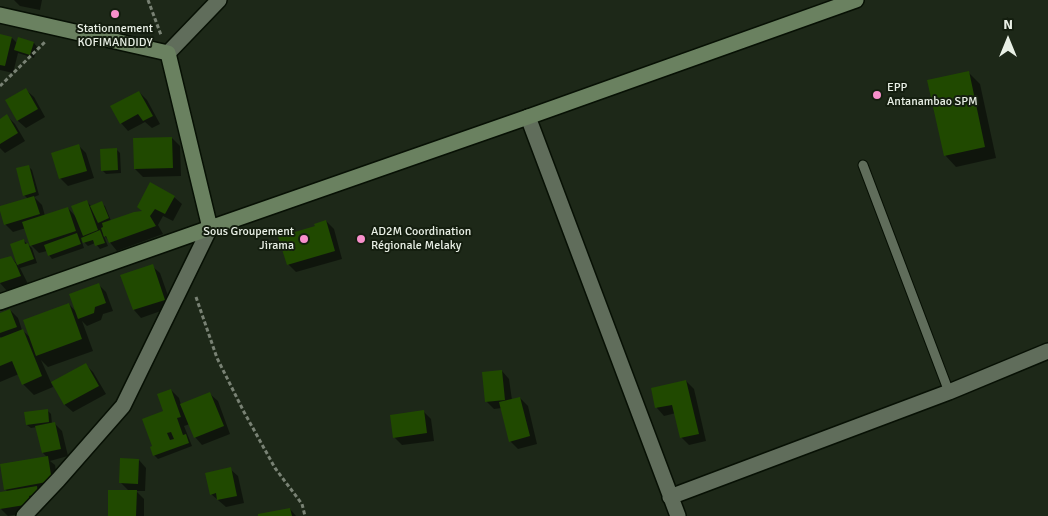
<!DOCTYPE html>
<meta charset="utf-8">
<style>
body{margin:0}
#map{position:relative;width:1048px;height:516px;overflow:hidden;background:#1d2818;font-family:Signika,sans-serif}
canvas{display:block}
.north{position:absolute;left:983px;top:15px;width:50px;height:50px;-webkit-text-stroke:4px #141e0f;paint-order:stroke;rotate:0deg;font-size:14px;font-weight:700;line-height:20px;text-align:center;color:#e9f0e6}
.north::after{content:'';display:block;margin:auto;width:18px;height:22px;background:#e9f0e6;clip-path:polygon(50% 0,100% 100%,50% 72%,0 100%)}
</style>
<div id="map">
<canvas width="1048" height="516"></canvas>
<div class="north">N</div>
</div>
<script>
const c = document.querySelector('canvas').getContext('2d');
c.lineJoin = 'round';
function fill(path, color) {
  c.fillStyle = color;
  c.fill(path, 'evenodd');
}
function trace(path, color, width, dash) {
  c.strokeStyle = color;
  c.lineWidth = width;
  c.lineCap = dash ? 'butt' : 'round';
  c.setLineDash(dash || []);
  c.stroke(path);
}
function write(font, color, halo, rows, align = 'center') {
  c.font = font + ' Signika,sans-serif';
  c.lineWidth = 4;
  c.setLineDash([]);
  c.textBaseline = 'middle';
  c.strokeStyle = halo;
  c.fillStyle = color;
  for (const [text, x, y, turn = 0] of rows) {
    c.save();
    c.translate(x, y);
    c.rotate((+turn || 0) * Math.PI / 180);
    c.textAlign = isNaN(turn) ? turn : align;
    if (halo) c.strokeText(text, 0, 0);
    c.fillText(text, 0, 0);
    c.restore();
  }
}
const shadow = new Path2D(`
 M 14,0 L 42,0 L 40,10 L 20,6 Z
 M 0,35 L 12,38 L 18,44 L 19,39 L 34,43 L 37,47 L 34,58 L 18,53 L 13,73 L 0,70 Z
 M 969,73 L 980,84 L 996,158 L 956,167 L 945,155 Z
 M 26,90 L 34,97 L 45,117 L 26,128 L 18,121 L 6,101 Z
 M 139,92 L 147,100 L 160,124 L 152,128 L 145,122 L 128,131 L 121,123 Z
 M 7,116 L 15,124 L 25,141 L 5,153 L 0,148 L 0,120 Z
 M 172,138 L 180,146 L 181,176 L 143,177 L 135,169 Z
 M 78,145 L 86,153 L 94,178 L 68,186 L 60,178 Z
 M 116,149 L 120,153 L 121,173 L 106,174 L 102,170 Z
 M 28,166 L 32,170 L 39,195 L 34,197 L 42,205 L 45,216 L 68,208 L 76,217 L 86,201 L 92,207 L 101,203 L 105,206 L 111,221 L 144,212 L 174,197 L 182,204 L 173,221 L 163,216 L 158,225 L 163,234 L 117,251 L 103,234 L 108,246 L 100,249 L 95,243 L 88,246 L 81,239 L 84,248 L 52,259 L 49,255 L 47,251 L 39,253 L 31,245 L 26,228 L 13,232 L 5,224 L 28,199 L 24,195 Z
 M 326,221 L 334,229 L 342,259 L 296,272 L 288,264 L 316,227 Z
 M 24,241 L 32,248 L 37,263 L 20,268 L 28,284 L 7,291 L 0,283 L 0,260 L 11,257 L 19,266 L 11,245 Z
 M 152,266 L 160,273 L 172,307 L 141,318 L 134,310 L 122,276 Z
 M 99,285 L 106,292 L 113,311 L 103,314 L 101,320 L 87,326 L 82,321 L 93,351 L 48,367 L 41,360 L 53,387 L 34,395 L 23,384 L 19,374 L 0,382 L 0,339 L 2,338 L 0,337 L 0,314 L 10,310 L 18,318 L 22,330 L 31,338 L 69,304 L 77,313 Z
 M 86,365 L 93,372 L 106,394 L 73,412 L 65,405 L 53,382 Z
 M 502,371 L 509,379 L 512,400 L 520,398 L 528,406 L 537,444 L 518,449 L 510,441 L 502,408 L 494,409 L 486,401 Z
 M 686,381 L 694,389 L 706,441 L 689,445 L 681,437 L 676,413 L 664,416 L 657,408 L 652,389 Z
 M 171,390 L 179,398 L 181,405 L 210,394 L 218,401 L 230,434 L 202,445 L 195,437 L 190,424 L 184,426 L 192,446 L 158,459 L 154,455 Z
 M 47,410 L 51,414 L 52,424 L 54,423 L 62,431 L 68,456 L 50,461 L 55,465 L 59,489 L 38,511 L 8,516 L 1,509 L 0,494 L 8,492 L 5,489 L 48,458 L 43,453 L 37,427 L 31,428 L 27,425 Z
 M 423,411 L 431,419 L 434,441 L 402,445 L 394,437 Z
 M 139,460 L 146,468 L 145,491 L 136,491 L 144,499 L 144,516 L 109,516 L 129,491 L 121,483 Z
 M 230,469 L 238,476 L 244,503 L 226,507 L 211,494 Z
 M 290,509 L 296,516 L 259,516 Z`);
const building = new Path2D(`
 M 0,34 L 12,37 L 5,66 L 0,65 Z
 M 18,37 L 34,42 L 30,55 L 14,50 Z
 M 969,71 L 985,147 L 944,156 L 927,80 Z
 M 26,88 L 38,109 L 17,121 L 5,100 Z
 M 139,91 L 153,116 L 143,121 L 138,114 L 120,124 L 110,106 Z
 M 7,114 L 18,133 L 0,144 L 0,119 Z
 M 172,137 L 173,168 L 134,169 L 133,138 Z
 M 79,144 L 87,171 L 59,179 L 51,153 Z
 M 117,148 L 118,170 L 101,171 L 100,149 Z
 M 29,165 L 36,192 L 23,196 L 16,168 Z
 M 150,182 L 175,196 L 165,214 L 155,209 L 150,216 L 156,226 L 109,243 L 106,236 L 104,237 L 101,228 L 103,227 L 102,223 L 134,212 L 142,211 L 137,207 Z
 M 34,196 L 40,214 L 4,225 L 0,211 L 0,206 Z
 M 87,200 L 98,230 L 83,236 L 71,206 Z
 M 102,201 L 109,218 L 98,223 L 90,206 Z
 M 68,207 L 76,231 L 30,246 L 22,222 Z
 M 326,220 L 335,251 L 287,265 L 278,237 L 315,226 L 314,224 Z
 M 100,230 L 105,243 L 95,246 L 93,240 L 83,243 L 81,238 Z
 M 77,233 L 81,244 L 48,256 L 44,245 Z
 M 24,239 L 25,244 L 28,243 L 34,259 L 17,265 L 10,244 Z
 M 11,256 L 16,264 L 21,276 L 0,283 L 0,259 Z
 M 153,264 L 165,300 L 133,310 L 120,275 Z
 M 99,283 L 106,303 L 95,307 L 94,313 L 78,319 L 69,294 Z
 M 69,303 L 82,339 L 36,356 L 23,320 Z
 M 10,309 L 17,327 L 0,333 L 0,313 Z
 M 23,329 L 42,376 L 22,385 L 12,361 L 0,366 L 0,338 Z
 M 86,363 L 99,386 L 64,405 L 51,382 Z
 M 502,370 L 505,400 L 485,402 L 482,372 Z
 M 686,380 L 699,434 L 680,438 L 672,405 L 655,408 L 651,388 Z
 M 171,389 L 181,417 L 177,418 L 183,435 L 186,434 L 189,443 L 153,456 L 150,447 L 152,446 L 142,419 L 163,411 L 157,394 ZM 171,432 L 174,439 L 170,440 L 167,433 Z
 M 210,392 L 224,426 L 194,438 L 180,404 Z
 M 520,397 L 530,436 L 509,442 L 499,402 Z
 M 48,409 L 49,422 L 26,425 L 24,412 Z
 M 424,410 L 427,433 L 393,438 L 390,415 Z
 M 55,422 L 61,449 L 42,453 L 35,426 Z
 M 48,456 L 52,481 L 4,490 L 0,464 Z
 M 120,458 L 139,459 L 138,484 L 119,483 Z
 M 231,467 L 237,496 L 217,500 L 216,493 L 210,495 L 205,473 Z
 M 37,486 L 38,494 L 29,496 L 31,504 L 0,509 L 0,492 Z
 M 108,490 L 137,490 L 136,516 L 108,516 Z
 M 290,508 L 292,516 L 258,516 L 258,514 Z`);
const path = new Path2D(`
 M 148,0 L 161,35
 M 0,86 L 46,41
 M 196,297 L 217,358 L 244,412 L 275,468 L 302,504 L 305,516`);
const lane = new Path2D(`
 M 863,165 L 949,392`);
const street = new Path2D(`
 M 168,53 L 219,0
 M 528,117 L 678,516
 M 670,497 L 949,392 L 1048,351
 M 24,516 L 58,480 L 123,406 L 210,228`);
const secondary = new Path2D(`
 M 0,15 L 168,53 L 210,228 L 528,117 L 856,0
 M 0,302 L 210,228`);
const markers = [
 [115,14,5,"#f890cb"],
 [877,95,5,"#f890cb"],
 [304,239,5,"#f890cb"],
 [361,239,5,"#f890cb"]
];
const poiNames = [
 ["Stationnement",115,29,"center"],
 ["KOFIMANDIDY",115,43,"center"],
 ["EPP",887,88],
 ["Antanambao SPM",887,102],
 ["Sous Groupement",294,232,"right"],
 ["Jirama",294,246,"right"],
 ["AD2M Coordination",371,232],
 ["Régionale Melaky",371,246]
];
fill(shadow, '#0007');
fill(building, '#204900');
trace(lane, '#071004', 11);
trace(street, '#071004', 18);
trace(secondary, '#071004', 18);
trace(path, '#798274', 3, [4, 2.5]);
trace(lane, '#606d5b', 9);
trace(street, '#606d5b', 15);
trace(secondary, '#6a8160', 15);
for (const [x, y, r, color] of markers) {
  const dot = new Path2D();
  dot.arc(x, y, r, 0, 2 * Math.PI);
  c.fillStyle = color;
  c.fill(dot);
  trace(dot, '#141e0f', 2);
}
write('12px', '#e9f0e6', '#141e0f', poiNames, 'left');
</script>
